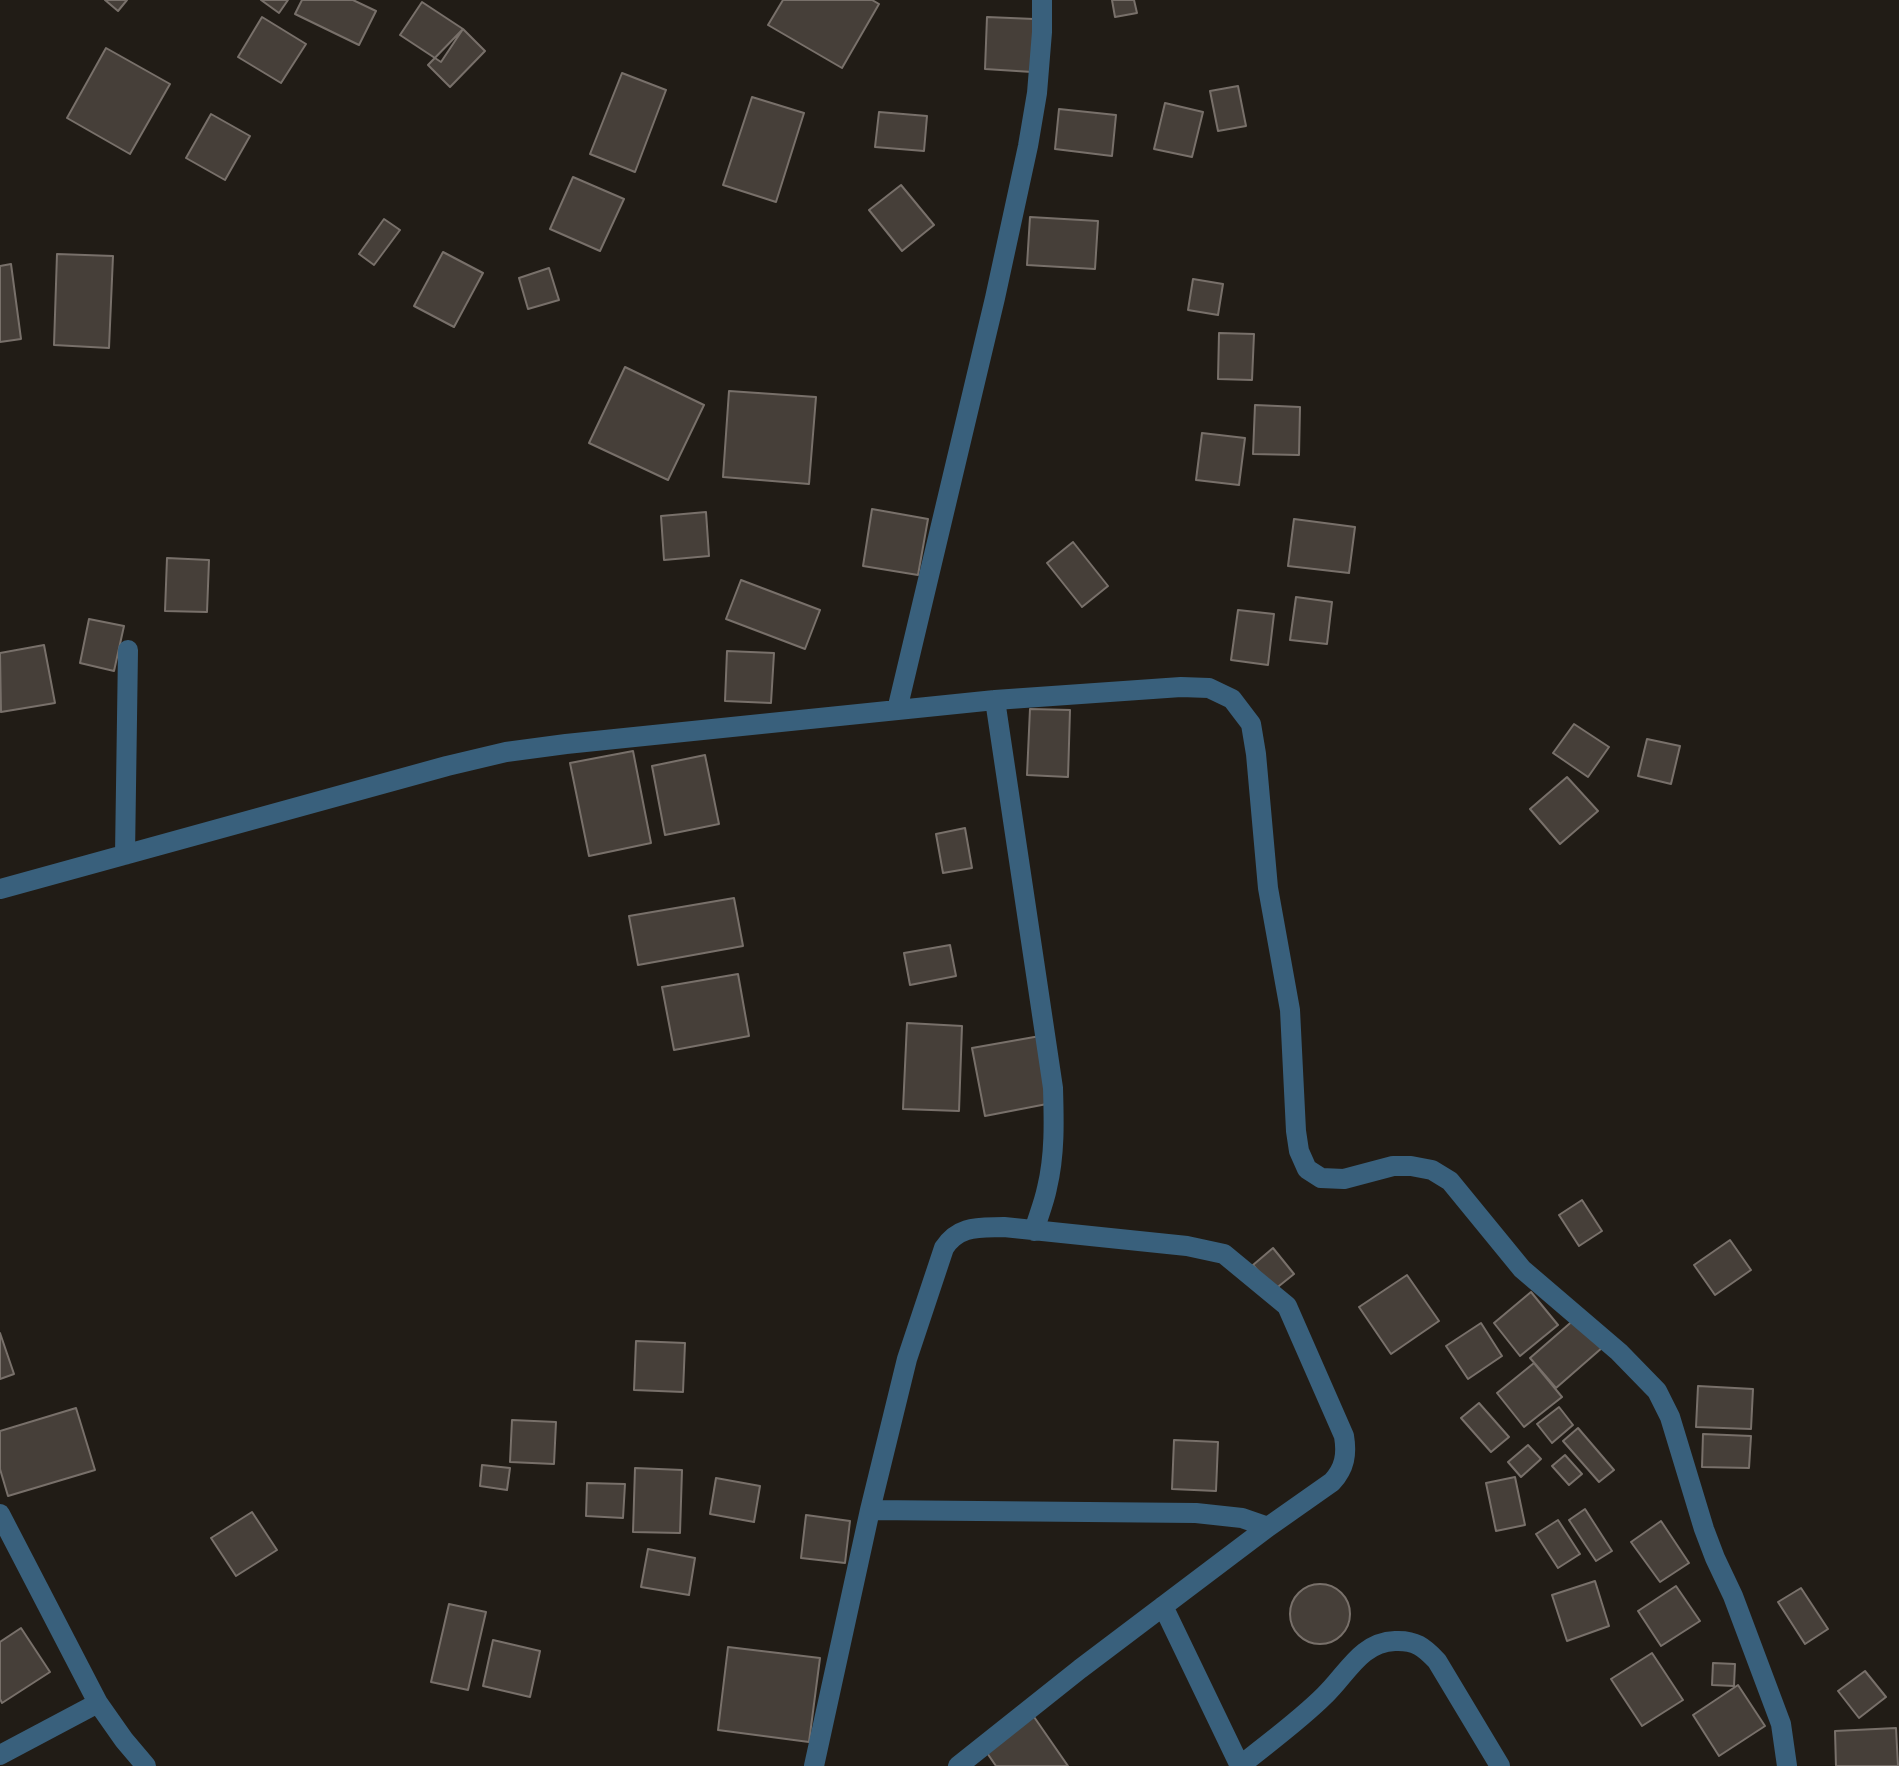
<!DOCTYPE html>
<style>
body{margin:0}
canvas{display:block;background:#211c16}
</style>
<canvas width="1899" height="1766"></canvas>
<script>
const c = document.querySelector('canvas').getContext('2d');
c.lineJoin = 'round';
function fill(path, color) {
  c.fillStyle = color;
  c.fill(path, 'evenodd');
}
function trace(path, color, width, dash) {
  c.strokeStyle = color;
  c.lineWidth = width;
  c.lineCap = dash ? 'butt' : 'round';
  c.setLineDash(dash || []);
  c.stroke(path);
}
const building = new Path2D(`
 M 105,0 L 127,0 L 118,11 Z
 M 261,0 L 288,0 L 279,13 Z
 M 302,0 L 353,0 L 376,11 L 359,45 L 295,14 Z
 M 783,0 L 872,0 L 879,4 L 842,68 L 768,25 Z
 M 1112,0 L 1134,0 L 1137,13 L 1115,17 Z
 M 422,2 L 463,29 L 441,62 L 400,35 Z
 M 262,17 L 306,44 L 281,83 L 238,57 Z
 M 987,17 L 1034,19 L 1032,72 L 985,69 Z
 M 463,29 L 485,51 L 450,87 L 428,65 Z
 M 106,48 L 170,84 L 130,154 L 67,118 Z
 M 622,73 L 666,90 L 635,172 L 590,154 Z
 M 1238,86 L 1246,126 L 1218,131 L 1210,91 Z
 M 752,97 L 804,113 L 776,202 L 723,185 Z
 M 1165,103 L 1203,112 L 1192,157 L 1154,149 Z
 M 1059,109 L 1116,115 L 1112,156 L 1055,149 Z
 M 879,112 L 927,116 L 924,151 L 875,147 Z
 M 211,114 L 250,136 L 225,180 L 186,158 Z
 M 573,177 L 624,199 L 600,251 L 550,229 Z
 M 901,185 L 934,225 L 902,251 L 869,210 Z
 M 1030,217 L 1098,221 L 1095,269 L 1027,265 Z
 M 384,219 L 400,230 L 374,265 L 359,254 Z
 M 443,252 L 483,273 L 454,327 L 414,306 Z
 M 57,254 L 113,256 L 109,348 L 54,345 Z
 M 11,264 L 21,339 L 0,342 L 0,266 Z
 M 549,268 L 559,300 L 528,309 L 519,278 Z
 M 1193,279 L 1223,284 L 1218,315 L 1188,310 Z
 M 1219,333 L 1254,334 L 1252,380 L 1218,379 Z
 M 625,367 L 704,405 L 668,480 L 589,443 Z
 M 729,391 L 816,397 L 809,484 L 723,477 Z
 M 1255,405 L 1300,407 L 1299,455 L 1253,454 Z
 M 1202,433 L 1245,438 L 1239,485 L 1196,480 Z
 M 872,509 L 928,519 L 918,575 L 863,566 Z
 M 706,512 L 709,556 L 664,560 L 661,516 Z
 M 1294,519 L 1355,527 L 1349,573 L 1288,566 Z
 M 1073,542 L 1108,586 L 1082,607 L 1047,563 Z
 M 167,558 L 209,560 L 207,612 L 165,611 Z
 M 741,580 L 820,610 L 805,649 L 726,619 Z
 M 1296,597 L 1332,602 L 1327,644 L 1290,640 Z
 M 1238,610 L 1274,614 L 1268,665 L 1231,660 Z
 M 89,619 L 124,626 L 114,671 L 80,663 Z
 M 44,645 L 55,703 L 1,712 L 0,653 Z
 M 727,651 L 774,653 L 771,703 L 725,701 Z
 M 1030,709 L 1070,710 L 1068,777 L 1027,775 Z
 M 1574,724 L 1609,747 L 1588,777 L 1553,753 Z
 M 1647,739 L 1680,746 L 1671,784 L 1638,776 Z
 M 633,751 L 651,843 L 589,856 L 570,763 Z
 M 705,755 L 719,824 L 665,835 L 652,766 Z
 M 1567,777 L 1598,811 L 1560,844 L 1530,809 Z
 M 965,828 L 972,868 L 943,873 L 936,834 Z
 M 734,898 L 743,946 L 638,965 L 629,916 Z
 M 950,945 L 956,976 L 910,985 L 904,953 Z
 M 738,974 L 749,1036 L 674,1050 L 662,987 Z
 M 907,1023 L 962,1026 L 959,1111 L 903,1109 Z
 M 1040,1036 L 1052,1103 L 985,1116 L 972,1048 Z
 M 1582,1200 L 1602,1231 L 1579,1246 L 1559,1215 Z
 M 1730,1240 L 1751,1270 L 1715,1295 L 1694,1265 Z
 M 1273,1248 L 1294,1274 L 1274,1290 L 1253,1265 Z
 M 1407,1275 L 1439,1321 L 1391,1354 L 1359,1307 Z
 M 1531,1292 L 1558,1325 L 1520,1356 L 1494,1323 Z
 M 1576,1318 L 1603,1347 L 1556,1388 L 1530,1358 Z
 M 1481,1323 L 1502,1356 L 1468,1379 L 1446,1346 Z
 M 0,1333 L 14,1374 L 0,1379 Z
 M 636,1341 L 685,1343 L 683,1392 L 634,1390 Z
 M 1534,1363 L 1562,1397 L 1524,1427 L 1497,1393 Z
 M 1698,1386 L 1753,1389 L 1751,1429 L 1696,1427 Z
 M 1479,1403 L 1509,1437 L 1491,1452 L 1461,1418 Z
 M 1559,1407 L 1573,1425 L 1552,1443 L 1537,1424 Z
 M 76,1408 L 95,1470 L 8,1496 L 0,1469 L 0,1431 Z
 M 512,1420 L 556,1422 L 554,1464 L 510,1462 Z
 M 1578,1428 L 1614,1470 L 1599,1482 L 1563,1441 Z
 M 1703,1434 L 1751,1436 L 1749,1468 L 1702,1467 Z
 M 1174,1440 L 1218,1442 L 1216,1491 L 1172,1489 Z
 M 1528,1445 L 1541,1459 L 1521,1477 L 1508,1462 Z
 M 1565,1455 L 1582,1474 L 1569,1485 L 1552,1466 Z
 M 482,1465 L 510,1468 L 507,1490 L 480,1486 Z
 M 635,1468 L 682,1470 L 680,1533 L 633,1532 Z
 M 1515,1477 L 1525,1525 L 1496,1531 L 1486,1483 Z
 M 716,1478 L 760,1486 L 754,1522 L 710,1514 Z
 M 587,1483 L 625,1484 L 623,1518 L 586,1516 Z
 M 1585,1509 L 1612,1551 L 1596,1561 L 1569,1520 Z
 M 252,1512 L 277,1550 L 236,1576 L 211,1538 Z
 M 806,1515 L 850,1521 L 845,1563 L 801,1558 Z
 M 1558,1520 L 1580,1554 L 1558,1568 L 1536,1534 Z
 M 1661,1521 L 1689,1563 L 1660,1582 L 1631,1542 Z
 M 648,1549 L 695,1558 L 689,1595 L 641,1587 Z
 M 1595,1581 L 1609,1626 L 1567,1641 L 1552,1595 Z
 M1290 1614a30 30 0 1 1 60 0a30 30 0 1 1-60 0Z
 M 1676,1586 L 1700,1621 L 1661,1646 L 1638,1611 Z
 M 1801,1588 L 1828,1629 L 1805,1644 L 1778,1602 Z
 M 449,1604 L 486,1612 L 468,1690 L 431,1682 Z
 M 21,1628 L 50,1672 L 2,1703 L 0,1699 L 0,1642 Z
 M 493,1640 L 540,1651 L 530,1697 L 483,1686 Z
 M 728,1647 L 820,1658 L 809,1742 L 718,1730 Z
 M 1652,1653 L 1683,1700 L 1642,1726 L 1611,1679 Z
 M 1713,1663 L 1735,1664 L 1734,1686 L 1712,1685 Z
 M 1865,1671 L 1886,1697 L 1859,1718 L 1838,1691 Z
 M 1738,1685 L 1765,1726 L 1719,1756 L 1693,1715 Z
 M 1032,1714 L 1068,1766 L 996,1766 L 983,1747 Z
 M 1896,1728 L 1898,1766 L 1836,1766 L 1835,1731 Z`);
const street = new Path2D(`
 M 995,700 L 1053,1088 C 1054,1121 1055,1155 1047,1188 C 1044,1203 1038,1217 1034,1231
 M 897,710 L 995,298 L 1028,146 L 1037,93 L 1042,32 L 1042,0
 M 125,855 L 128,650
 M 0,889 L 447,766 L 506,752 L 566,744 L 995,700 L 1181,687 L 1209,688 L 1232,699 L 1251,724 L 1256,754 L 1268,888 L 1290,1010 L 1296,1131 L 1299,1151 L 1307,1169 L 1321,1178 L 1344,1179 L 1393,1166 L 1411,1166 L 1432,1170 L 1450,1181 L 1522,1269 L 1619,1352 L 1657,1391 L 1670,1417 L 1704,1529 L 1715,1558 L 1733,1596 L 1781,1724 L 1787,1766
 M 870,1510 L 1196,1513 L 1242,1518 L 1268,1527
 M 0,1514 L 98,1703
 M 1163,1606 L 1240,1766
 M 0,1755 L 98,1703 L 124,1740 L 146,1766
 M 814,1766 L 870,1510 L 907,1359 L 944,1248 C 959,1225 979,1228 1004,1227 L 1187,1246 L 1224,1254 L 1287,1306 L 1344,1436 C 1347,1454 1345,1468 1332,1482 L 1268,1527 L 1080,1669 L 958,1766
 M 1240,1766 C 1268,1743 1299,1721 1325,1695 C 1347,1674 1361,1642 1395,1641 C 1415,1640 1424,1647 1437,1661 L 1500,1766`);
fill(building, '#463f39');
trace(building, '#78706a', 2);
trace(street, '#39607c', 20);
</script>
